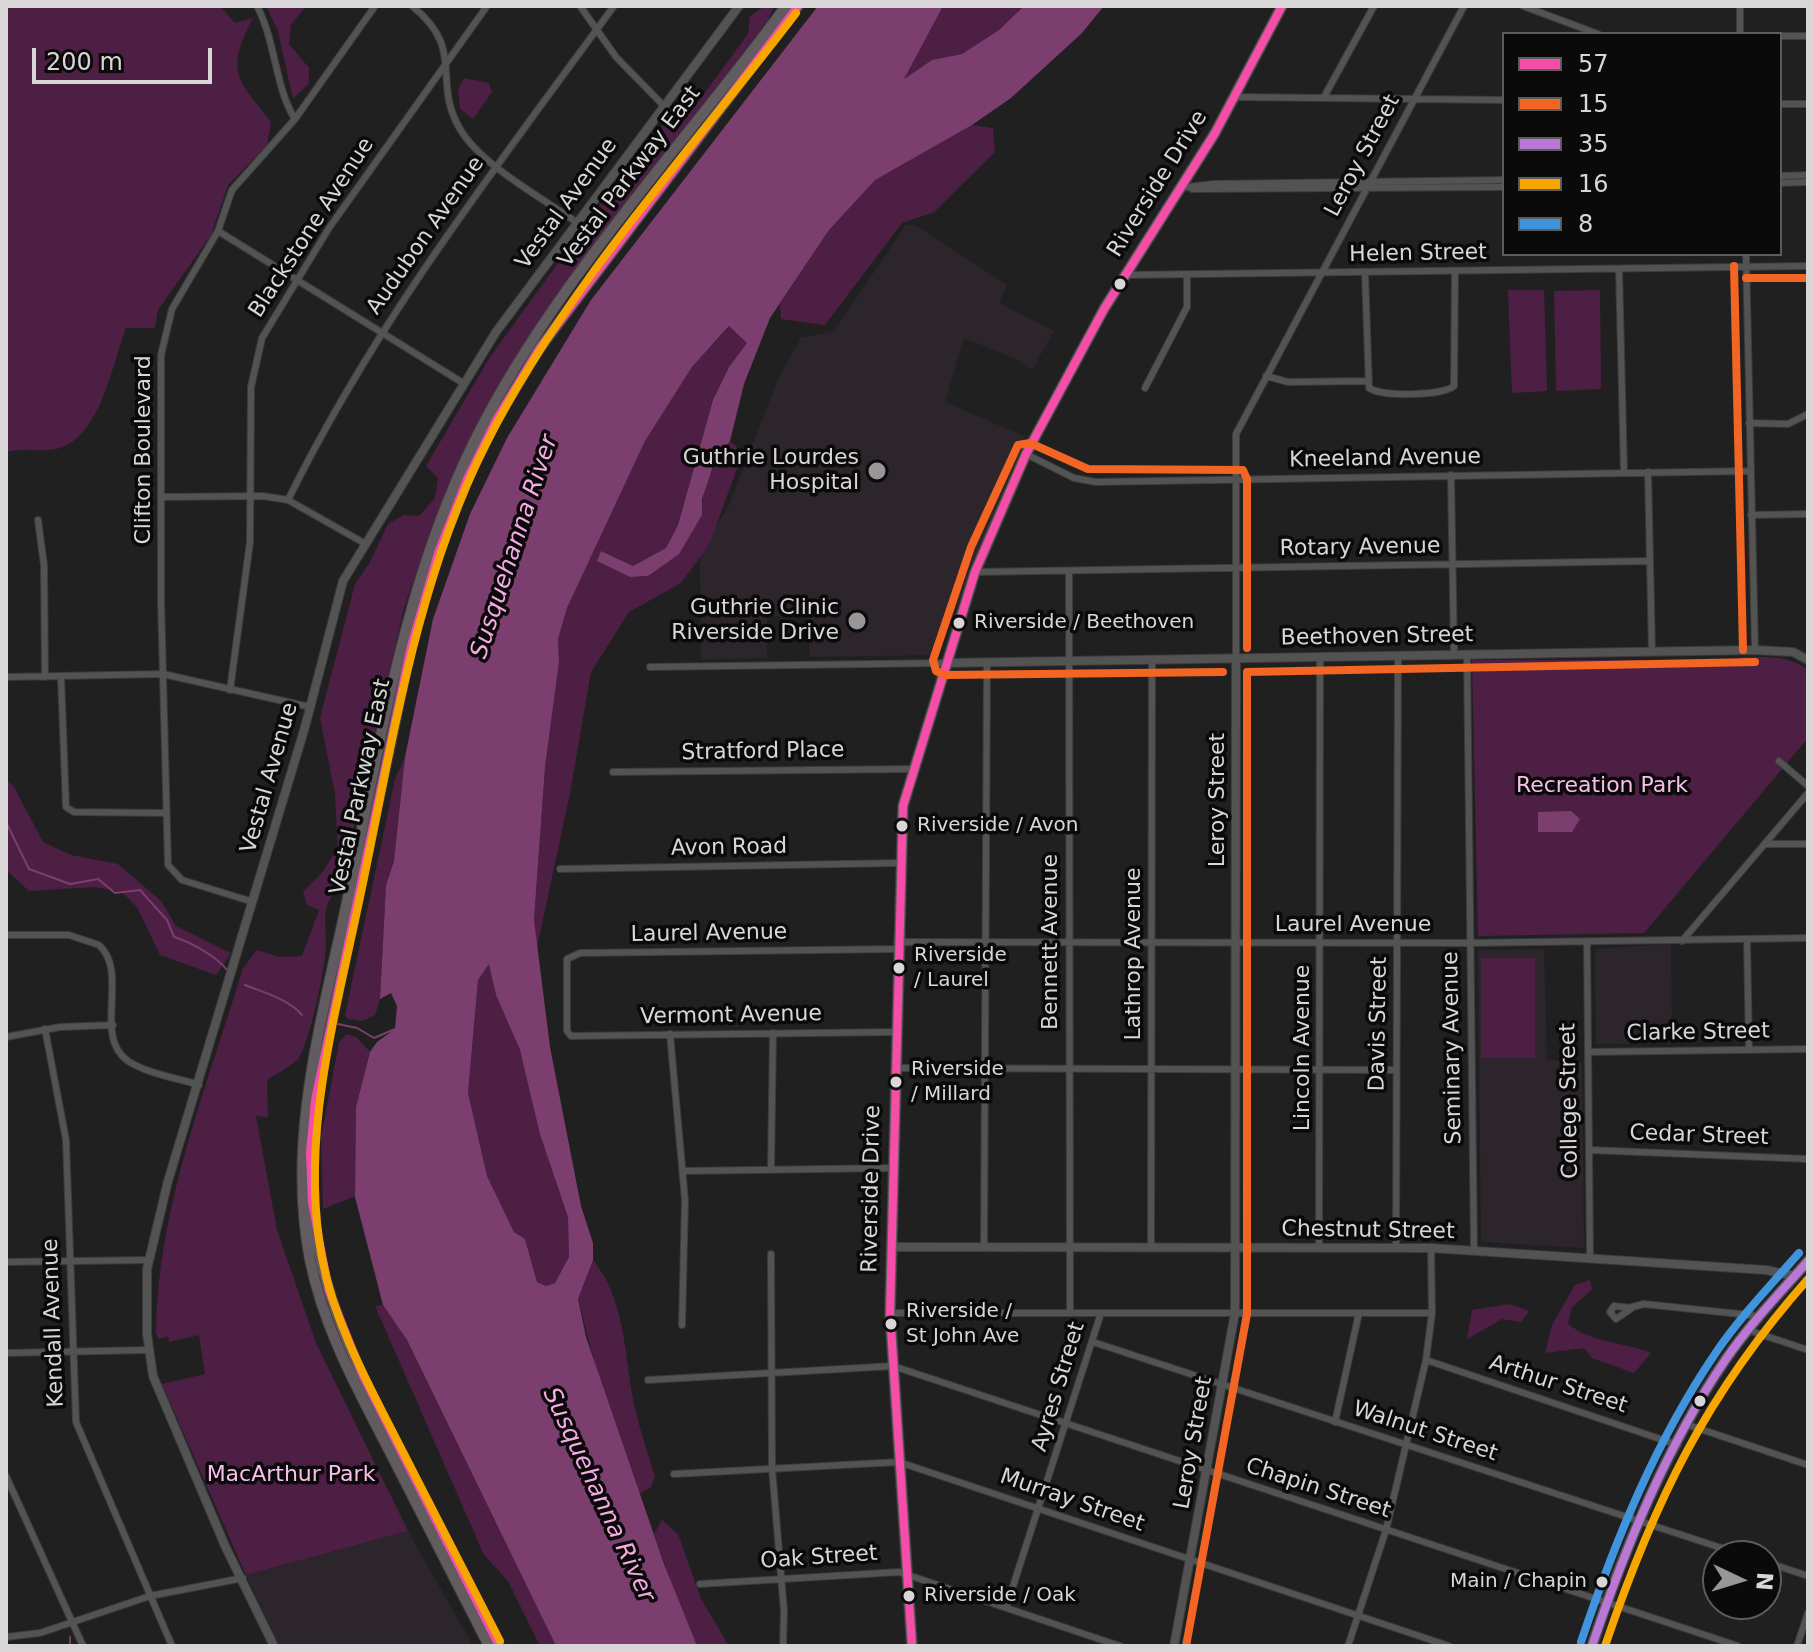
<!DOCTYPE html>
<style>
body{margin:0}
#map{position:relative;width:1814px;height:1652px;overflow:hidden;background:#212021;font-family:"DejaVu Sans",sans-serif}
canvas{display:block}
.frame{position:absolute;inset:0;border:8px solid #d8d6d7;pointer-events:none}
.legend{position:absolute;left:1502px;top:32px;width:280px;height:224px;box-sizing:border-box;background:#0b0a0a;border:2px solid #5d5c5c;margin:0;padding:10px 14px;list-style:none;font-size:24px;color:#d8d6d7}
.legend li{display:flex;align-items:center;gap:16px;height:40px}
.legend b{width:40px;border:2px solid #5d5c5c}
.north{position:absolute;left:1702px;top:1540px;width:80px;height:80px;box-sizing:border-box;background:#0b0a0a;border:2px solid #5d5c5c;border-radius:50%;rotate:94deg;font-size:22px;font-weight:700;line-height:32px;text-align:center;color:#d8d6d7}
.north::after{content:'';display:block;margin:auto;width:28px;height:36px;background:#989697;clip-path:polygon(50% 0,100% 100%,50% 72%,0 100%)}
.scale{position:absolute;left:32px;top:48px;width:180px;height:36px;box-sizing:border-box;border:4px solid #d8d6d7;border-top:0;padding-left:10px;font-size:24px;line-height:28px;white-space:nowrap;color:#d8d6d7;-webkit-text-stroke:6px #0b0a0a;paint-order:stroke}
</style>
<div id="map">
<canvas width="1814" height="1652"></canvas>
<div class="frame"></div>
<ul class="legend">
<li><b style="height:10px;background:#f54da8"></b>57</li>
<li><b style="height:10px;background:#f26522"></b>15</li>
<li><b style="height:10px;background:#ba77d6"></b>35</li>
<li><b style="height:10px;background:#f7a600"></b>16</li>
<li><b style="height:10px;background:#4094de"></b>8</li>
</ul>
<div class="north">N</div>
<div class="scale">200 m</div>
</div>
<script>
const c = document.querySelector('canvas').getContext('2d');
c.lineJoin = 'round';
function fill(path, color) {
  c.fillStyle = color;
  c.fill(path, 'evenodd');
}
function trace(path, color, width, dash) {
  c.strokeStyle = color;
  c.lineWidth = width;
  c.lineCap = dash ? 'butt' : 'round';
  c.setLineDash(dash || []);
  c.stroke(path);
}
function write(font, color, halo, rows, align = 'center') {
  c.font = font + ' "DejaVu Sans",sans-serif';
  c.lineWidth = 7;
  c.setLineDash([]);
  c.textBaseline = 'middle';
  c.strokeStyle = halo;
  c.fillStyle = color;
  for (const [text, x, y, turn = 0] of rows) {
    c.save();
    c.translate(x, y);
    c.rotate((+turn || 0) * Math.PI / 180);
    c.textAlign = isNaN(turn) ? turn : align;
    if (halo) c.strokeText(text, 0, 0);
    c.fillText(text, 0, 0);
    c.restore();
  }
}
const built = new Path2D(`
 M 906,225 L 915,225 L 1007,285 L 999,303 L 1054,331 L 1032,370 L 1021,361 L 964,338 L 945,402 L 1026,437 L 937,655 L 810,657 L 808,617 L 767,616 L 767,658 L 701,660 L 700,552 L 729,505 L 779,377 L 801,338 L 831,332 L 840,322 Z
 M 1671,944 L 1672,1043 L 1596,1044 L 1595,949 Z
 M 1544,949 L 1547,1060 L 1582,1062 L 1584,1248 L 1481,1242 L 1478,950 Z
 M 408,1531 L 473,1646 L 280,1646 L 246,1575 Z`);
const green = new Path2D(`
 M 6,6 L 220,6 L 235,23 L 253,18 C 225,71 237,79 271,122 L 267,145 L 228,185 L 211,235 L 158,310 L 155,328 L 126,328 C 112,364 100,440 56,449 C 40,452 22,448 6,452 Z
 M 266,6 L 306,6 L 291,25 L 289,44 L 309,68 L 309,83 L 293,99 L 278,31 Z
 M 765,6 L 774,6 L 768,20 L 542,316 L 492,396 L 443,497 L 404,608 L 341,883 C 320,909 326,914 326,945 C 326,964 309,1047 298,1059 C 290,1067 277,1073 267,1080 L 268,1117 L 256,1116 L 277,1230 L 316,1343 L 408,1531 L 246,1575 L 162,1384 L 205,1374 L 199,1335 L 169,1342 L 168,1336 L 159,1339 L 156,1333 C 157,1208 207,1087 243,968 L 257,950 L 280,957 L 302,956 L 319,910 L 307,905 L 303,892 L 322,873 L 338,848 L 335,794 L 320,718 L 355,584 L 369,564 L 388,524 L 404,515 L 419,516 L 435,498 L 438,478 L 426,466 L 490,357 L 618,180 L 650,163 L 665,143 L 660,133 L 664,118 L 674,109 L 690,113 L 748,34 L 750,16 Z
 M 943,6 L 1024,6 L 999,30 L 962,54 L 932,60 L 902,80 Z
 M 464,78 L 489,83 L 492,92 L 473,119 L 460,109 L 458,90 Z
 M 972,125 L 993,128 L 995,152 L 934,212 L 902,223 L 825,325 L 781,319 L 780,304 L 829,230 L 874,180 Z
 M 1508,290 L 1544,290 L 1547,391 L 1512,393 Z
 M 1600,290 L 1601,389 L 1556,391 L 1554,291 Z
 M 730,326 L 748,343 L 729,367 L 713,400 L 678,525 L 666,548 L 633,566 L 601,551 L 597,560 L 630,577 L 649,576 L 702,515 C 701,486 714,463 730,441 L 737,447 L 739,463 L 709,545 L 681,583 L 629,612 L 591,672 L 570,793 L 536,952 L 534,920 L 545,767 L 559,662 L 558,639 L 567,608 L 645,441 L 692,367 Z
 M 1744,657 C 1768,657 1789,655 1808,670 L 1808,738 L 1644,933 L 1478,936 L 1472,660 L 1730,660 Z
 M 405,757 L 394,861 L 386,885 L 380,999 L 375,1015 L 362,1021 L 348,1019 L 345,1015 L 395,779 Z
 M 6,779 L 14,787 L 43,842 L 71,855 L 118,864 L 161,901 L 176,926 L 231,953 L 216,975 L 160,955 L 137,907 L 122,892 L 94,887 L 29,891 L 6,870 Z
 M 1481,958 L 1535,958 L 1535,1058 L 1481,1058 Z
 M 490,963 L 496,995 L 520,1050 L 568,1217 L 569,1257 L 555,1283 L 546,1286 L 537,1282 L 525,1239 L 514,1232 L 487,1176 L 468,1093 L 478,980 Z
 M 346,1034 L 356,1037 L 370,1052 L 356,1107 L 355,1196 L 323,1209 L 321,1137 L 339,1043 Z
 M 593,1260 C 624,1299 624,1347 632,1394 C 637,1422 647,1450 655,1477 L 651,1487 L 639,1494 L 599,1379 L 578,1299 Z
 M 1590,1280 L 1592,1289 L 1572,1307 L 1568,1324 C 1592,1343 1623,1342 1651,1353 L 1634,1373 L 1592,1358 L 1584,1348 L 1545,1353 L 1552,1325 L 1575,1285 Z
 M 1510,1304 L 1529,1311 L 1521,1322 L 1502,1319 L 1467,1339 L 1472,1310 Z
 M 383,1305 L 407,1340 L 556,1646 L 540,1646 L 508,1581 L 484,1555 L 375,1306 Z
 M 662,1520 L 678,1534 L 701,1599 L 729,1646 L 697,1646 L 687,1628 L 654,1534 Z`);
const water = new Path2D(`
 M 818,6 L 943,6 L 904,79 L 932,60 L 962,54 L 999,30 L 1024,6 L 1104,6 L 1081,34 L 1011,98 L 972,125 L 875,180 L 829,230 L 770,318 L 744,384 L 730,441 L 714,463 L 702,499 L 702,515 L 679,554 L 648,576 L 630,577 L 597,561 L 601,551 L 633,566 L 666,548 L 678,525 L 713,400 L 729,367 L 747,343 L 729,326 L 692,367 L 645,441 L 567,608 L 558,639 L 559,662 L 545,767 L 534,920 L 550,1047 L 581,1206 L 593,1243 L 593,1260 L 578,1299 L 586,1337 L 664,1564 L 697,1646 L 556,1646 L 407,1340 L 383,1305 L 355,1197 L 356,1107 L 370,1052 L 377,1042 L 395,1029 L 397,1006 L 391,993 L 380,999 L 386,885 L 394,861 L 405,757 L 433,619 L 470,514 L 507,438 L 591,300 ZM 489,964 L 496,995 L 520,1050 L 540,1134 L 568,1217 L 569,1257 L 555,1283 L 546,1286 L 537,1282 L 525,1239 L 514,1232 L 487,1176 L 468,1093 L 478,980 Z
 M 1571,811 L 1580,819 L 1572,832 L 1538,832 L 1538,812 Z`);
const stream = new Path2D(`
 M 6,822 L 29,869 L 70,884 L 98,879 L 115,893 L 140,890 L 167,920 L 174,937 C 191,942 217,957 227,970
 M 245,985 C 265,993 288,999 302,1015
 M 338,1024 L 357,1028 L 374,1038 L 395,1029
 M 70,1637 L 70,1646`);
const minor = new Path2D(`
 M 257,6 C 276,42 275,88 295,119
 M 412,6 C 467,50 431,80 460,129 C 481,165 541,197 576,222
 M 580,6 L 616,57 L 662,104
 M 1523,6 L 1598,34
 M 1740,6 L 1740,34
 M 1780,36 L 1808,36
 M 1235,97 L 1504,100
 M 1324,97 L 1374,6
 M 1780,104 L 1808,104
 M 1780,176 L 1808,175
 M 1780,183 L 1808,182
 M 1180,188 L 1213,184 L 1504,180
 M 1192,189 L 1504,187
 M 218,231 L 463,383
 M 1746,254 L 1755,650
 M 1619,269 L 1624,473
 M 1365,273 L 1369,388 C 1382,397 1442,396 1454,386 L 1455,271
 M 1125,275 L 1808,266
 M 1266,376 L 1288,382 L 1367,381
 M 1145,388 L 1187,307 L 1187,275
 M 1749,423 L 1788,424 L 1808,414
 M 1026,454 L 1074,478 L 1096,482 L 1750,471
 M 1648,472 L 1652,652
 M 1451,475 L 1454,654
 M 161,497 L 263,496 L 288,500 L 364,543
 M 288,500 C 376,321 497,166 614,6
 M 1751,515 L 1808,514
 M 38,520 L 44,565 L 45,677
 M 1069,571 L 1070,1313
 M 975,572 L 1650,561
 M 1467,654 L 1474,1250
 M 1236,657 L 1236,434 L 1464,6
 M 650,667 L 945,663
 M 6,677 L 163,674 L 310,707
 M 61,677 L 66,807 L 74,812 L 166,813
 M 230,690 L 250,542 L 251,387 L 262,338 L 329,228 L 487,6
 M 1779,761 L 1808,786
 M 613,772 L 913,769
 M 1765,844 L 1808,844
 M 560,869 L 899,863
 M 253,902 L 182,880 L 168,865 L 161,601 L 161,355 L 172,309 L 218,231 L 232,190 L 295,119 L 375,6
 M 6,935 L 69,935 L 99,945 C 130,973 92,1036 128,1061 C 148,1074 177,1078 199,1085
 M 1747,940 L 1749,1050
 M 1682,941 L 1808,793
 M 897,942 L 1469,943 L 1808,938
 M 1587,942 L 1590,1258
 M 45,1029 L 66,1140 L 76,1422 L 172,1646
 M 896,1032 L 571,1036 L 567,1031 L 567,959 L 580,953 L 897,949
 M 670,1034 L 685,1200 L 682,1325
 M 6,1037 L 60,1027 L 113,1025
 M 1589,1052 L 1808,1049
 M 895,1068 L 1396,1070
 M 1590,1150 L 1808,1159
 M 771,1169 L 773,1033
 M 683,1171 L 892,1168
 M 984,1248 L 987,662
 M 1151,1248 L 1152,659
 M 1319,1248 L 1320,656
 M 1396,1249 L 1398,655
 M 771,1254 L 772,1468 L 784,1611 L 783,1646
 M 6,1262 L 149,1260
 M 1614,1306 L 1632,1308 L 1616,1319 L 1610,1312 Z
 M 1632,1307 L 1644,1304 L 1759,1316
 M 890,1313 L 1432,1313
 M 1748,1330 L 1808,1350
 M 1093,1342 L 1746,1556
 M 6,1353 L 148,1350
 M 1426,1360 L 1678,1445
 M 648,1380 L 893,1366 L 1738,1646
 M 1335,1422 L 1359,1313
 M 1688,1425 L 1808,1465
 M 674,1474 L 899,1462 L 1449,1646
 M 6,1476 L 83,1646
 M 1766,1562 L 1808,1576
 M 700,1584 L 899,1572 L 1120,1646
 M 1006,1608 L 1101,1313
 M 6,1637 L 40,1633 L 150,1596 L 243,1578
 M 1348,1646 L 1386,1530 L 1426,1360 L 1432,1313 L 1431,1248
 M 1797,1646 L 1808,1613`);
const tertiary = new Path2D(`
 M 945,663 L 1755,650 L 1793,652 L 1808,660
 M 891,1247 L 1431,1248 L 1766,1270 L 1795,1276
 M 274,1646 L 226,1548 L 153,1376 L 147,1334 L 147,1269 L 168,1181 L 305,727 L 343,581 L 496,332 L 739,6
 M 1174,1646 L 1235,1313 L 1236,657`);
const primary = new Path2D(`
 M 489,1646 C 456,1581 423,1517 390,1452 C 358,1390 324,1329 310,1260 C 287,1142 320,1027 345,911 C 379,753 402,587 475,440 C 551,286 684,145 786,6
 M 499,1646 C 468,1586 438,1526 407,1466 C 343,1340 294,1248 315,1100 L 411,646 L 438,553 L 467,479 L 496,420 L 539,349 L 798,6
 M 912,1646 L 890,1313 L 903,806 L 975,572 L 1026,454 L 1104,309 L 1215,133 L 1282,6
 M 1592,1646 C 1623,1551 1669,1442 1726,1359 C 1750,1324 1780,1293 1808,1261`);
const bus1 = new Path2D(`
 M 499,1646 L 363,1376 L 329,1291 L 312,1202 L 310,1153 L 315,1100 L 411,646 L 438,553 L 467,479 L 496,420 L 539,349 L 798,6
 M 912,1646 L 890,1313 L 903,806 L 975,572 L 1026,454 L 1104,309 L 1215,133 L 1282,6`);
const bus2 = new Path2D(`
 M 1734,266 L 1743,650
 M 1746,278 L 1808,278
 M 1223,672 L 945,675 L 936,671 L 933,660 L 971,547 L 1018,445 L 1030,443 L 1088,469 L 1243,470 L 1247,479 L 1247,648
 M 1186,1646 L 1247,1314 L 1247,672 L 1755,662`);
const bus3 = new Path2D(`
 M 1592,1646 C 1626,1546 1666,1447 1726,1359 C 1750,1324 1780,1293 1808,1261`);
const bus4 = new Path2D(`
 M 500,1641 C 467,1576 434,1512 401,1448 C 370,1387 335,1326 322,1258 C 300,1141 333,1025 357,911 C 391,754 413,589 486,444 C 566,286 689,153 796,13
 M 1605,1646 C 1654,1502 1706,1394 1808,1279`);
const bus5 = new Path2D(`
 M 1581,1642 C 1615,1541 1656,1440 1717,1351 C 1741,1316 1771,1285 1799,1253`);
const markers = [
 [1120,284,7,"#d8d6d7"],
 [877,471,10,"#989697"],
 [857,621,10,"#989697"],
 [959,623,7,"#d8d6d7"],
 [902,826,7,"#d8d6d7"],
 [899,968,7,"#d8d6d7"],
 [896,1082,7,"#d8d6d7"],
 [891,1324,7,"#d8d6d7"],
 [1700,1401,7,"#d8d6d7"],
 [1602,1582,7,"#d8d6d7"],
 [909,1596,7,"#d8d6d7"]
];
const busNames = [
 ["Riverside / Beethoven",974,623],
 ["Riverside / Avon",917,826],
 ["Riverside",914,956],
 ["/ Laurel",914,981],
 ["Riverside",911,1070],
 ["/ Millard",911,1095],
 ["Riverside /",906,1312],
 ["St John Ave",906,1337],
 ["Main / Chapin",1587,1582,"right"],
 ["Riverside / Oak",924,1596]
];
const streetNames = [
 ["Leroy Street",1363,156,-62],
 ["Vestal Parkway East",630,177,-53],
 ["Riverside Drive",1158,184,-58],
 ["Vestal Avenue",567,204,-54],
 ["Blackstone Avenue",312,228,-57],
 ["Audubon Avenue",426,236,-55],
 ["Helen Street",1418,254,-1],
 ["Clifton Boulevard",144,450,-90],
 ["Kneeland Avenue",1385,459,-1],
 ["Rotary Avenue",1360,548,-1],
 ["Beethoven Street",1377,637,-1],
 ["Stratford Place",763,752,-1],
 ["Vestal Avenue",270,778,-74],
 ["Vestal Parkway East",361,787,-78],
 ["Leroy Street",1218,800,-90],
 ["Avon Road",729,848,-1],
 ["Laurel Avenue",1353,925],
 ["Laurel Avenue",709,934,-1],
 ["Bennett Avenue",1051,942,-90],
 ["Lathrop Avenue",1134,954,-90],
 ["Vermont Avenue",731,1016,-1],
 ["Davis Street",1379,1024,-89],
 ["Clarke Street",1698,1033,-1],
 ["Lincoln Avenue",1303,1048,-90],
 ["Seminary Avenue",1453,1048,-91],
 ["College Street",1570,1101,-91],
 ["Cedar Street",1699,1136,2],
 ["Riverside Drive",872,1189,-89],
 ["Chestnut Street",1368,1231,1],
 ["Kendall Avenue",54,1323,-92],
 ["Arthur Street",1558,1385,18],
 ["Ayres Street",1059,1387,-73],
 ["Walnut Street",1425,1432,18],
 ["Leroy Street",1194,1443,-80],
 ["Chapin Street",1318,1489,18],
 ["Murray Street",1072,1501,19],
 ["Oak Street",819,1558,-4]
];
const poiNames = [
 ["Guthrie Lourdes",859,458],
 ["Hospital",859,483],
 ["Guthrie Clinic",839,608],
 ["Riverside Drive",839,633]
];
const parkNames = [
 ["Recreation Park",1602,786],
 ["MacArthur Park",291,1475]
];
const waterNames = [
 ["Susquehanna River",515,547,-72],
 ["Susquehanna River",598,1495,65]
];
fill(built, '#2c252b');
fill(green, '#4e1f45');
fill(water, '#7c3e6f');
trace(stream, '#7c3e6f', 2);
trace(minor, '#3b3b3b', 8);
trace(tertiary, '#3b3b3b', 10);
trace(primary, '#3b3b3b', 12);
trace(minor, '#545354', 6);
trace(tertiary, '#545354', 8);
trace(primary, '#625b60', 10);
trace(bus1, '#f54da8', 8);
trace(bus2, '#f26522', 8);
trace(bus3, '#ba77d6', 8);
trace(bus4, '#f7a600', 8);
trace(bus5, '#4094de', 8);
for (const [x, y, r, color] of markers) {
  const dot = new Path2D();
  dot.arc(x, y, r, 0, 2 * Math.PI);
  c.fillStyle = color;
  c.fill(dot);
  trace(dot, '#0b0a0a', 3);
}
write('20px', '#d8d6d7', '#0b0a0a', busNames, 'left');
write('22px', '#d8d6d7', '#0b0a0a', streetNames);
write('22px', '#d8d6d7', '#0b0a0a', poiNames, 'right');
write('22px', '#f8bde9', '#0b0a0a', parkNames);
write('italic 24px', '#f7a9e4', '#0b0a0a', waterNames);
</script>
